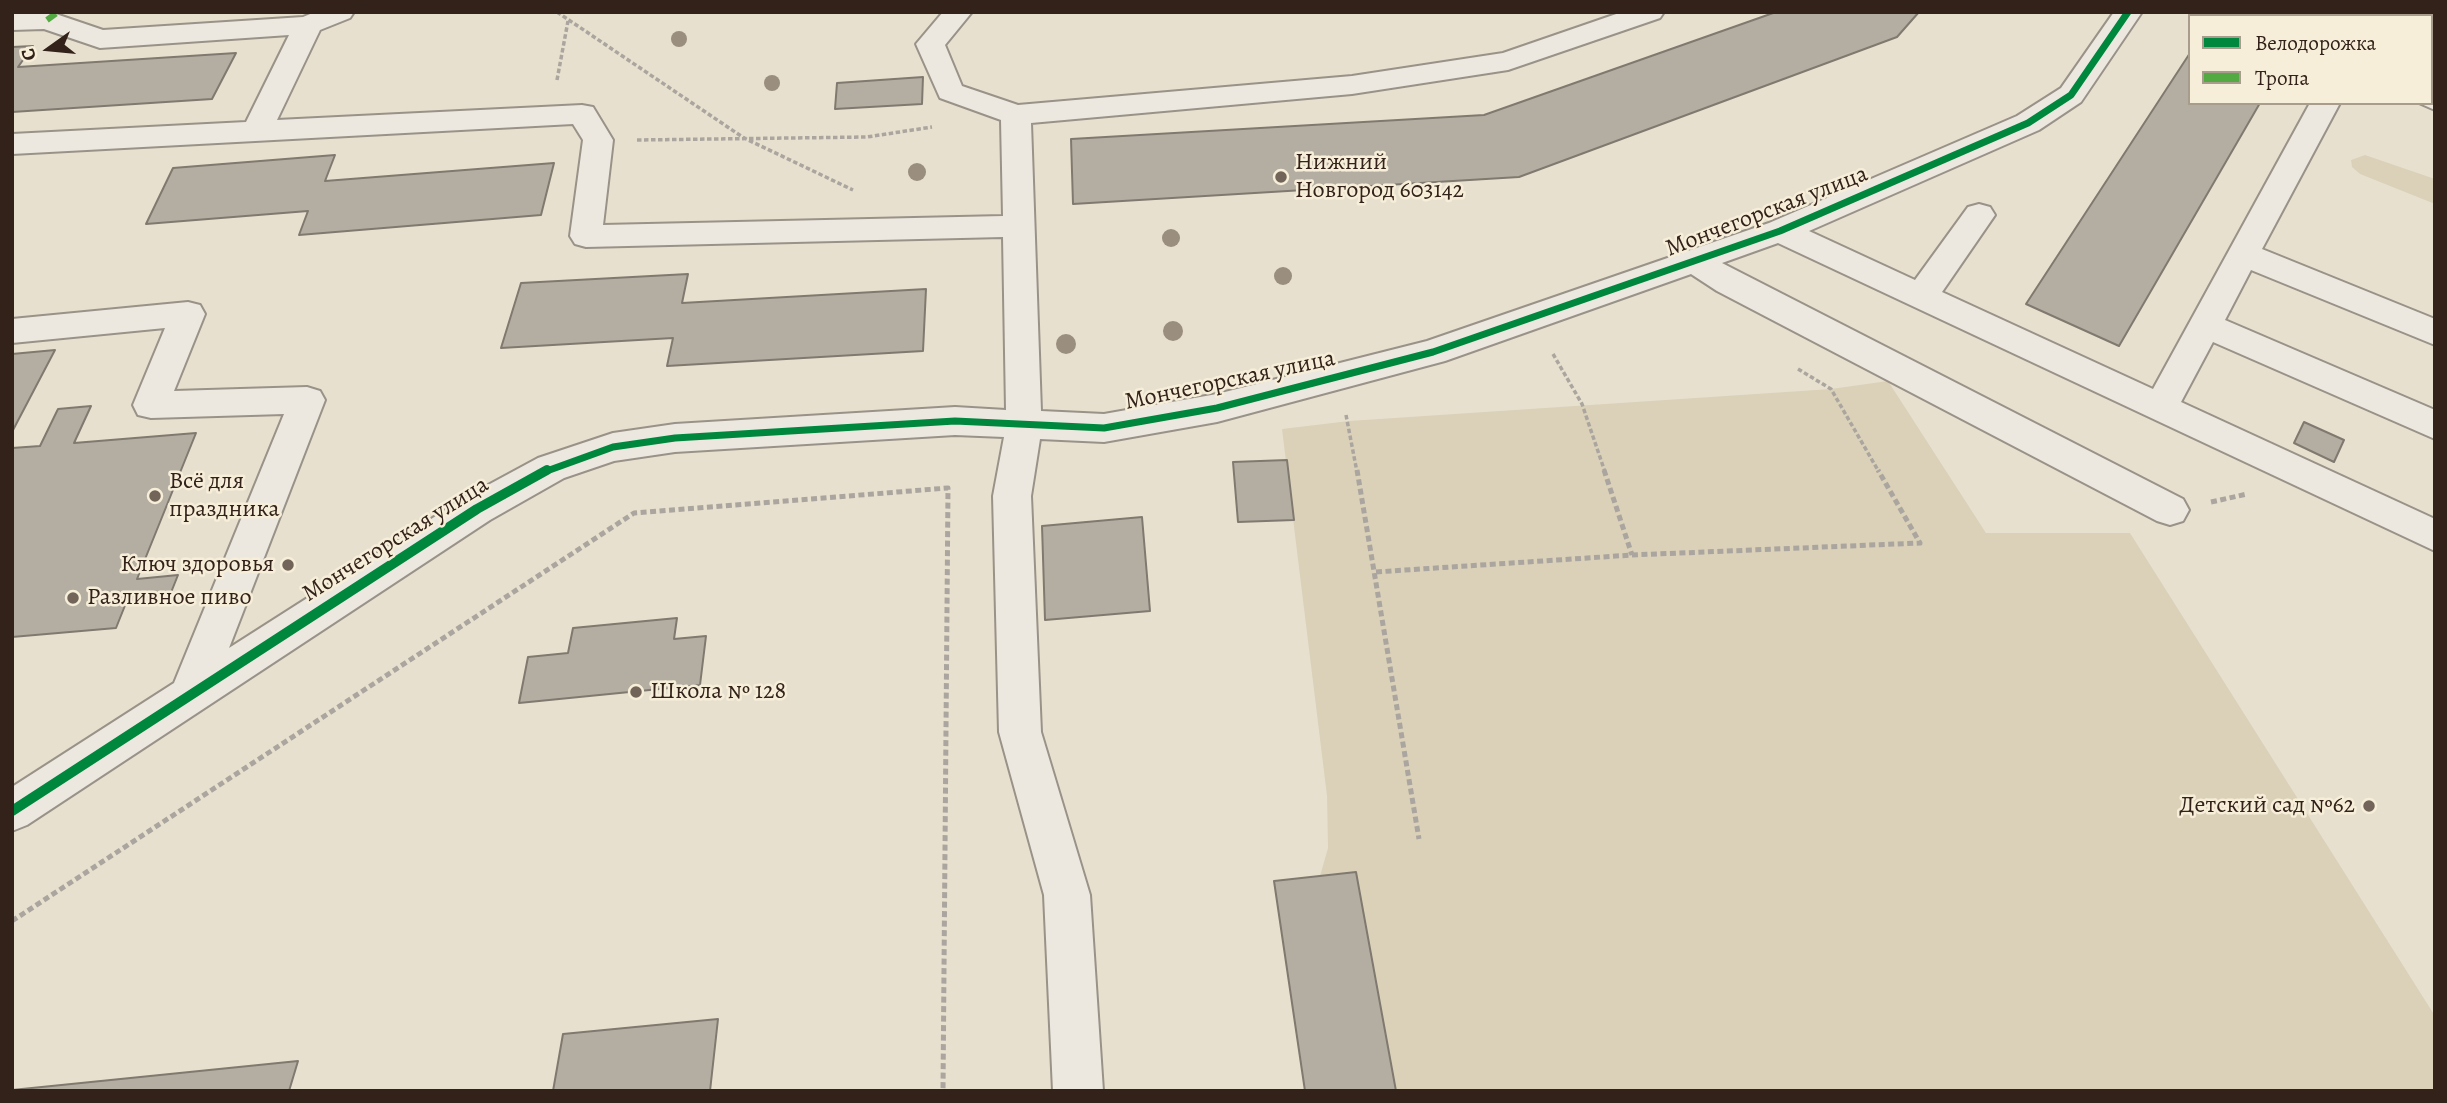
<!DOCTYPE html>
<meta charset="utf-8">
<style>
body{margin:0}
#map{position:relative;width:2447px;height:1103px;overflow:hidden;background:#e8e0ce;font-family:Alegreya,serif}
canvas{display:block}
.frame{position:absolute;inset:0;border:14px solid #322219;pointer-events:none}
.legend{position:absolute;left:2188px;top:14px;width:245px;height:91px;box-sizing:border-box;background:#f7eed9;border:2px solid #a89c8c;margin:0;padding:9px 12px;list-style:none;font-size:21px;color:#322219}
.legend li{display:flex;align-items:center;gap:14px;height:35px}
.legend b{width:35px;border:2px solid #a89c8c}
.north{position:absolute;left:14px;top:14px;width:70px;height:70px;-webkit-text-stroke:5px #f7eed9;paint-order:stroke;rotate:255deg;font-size:19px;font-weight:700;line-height:28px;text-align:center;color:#322219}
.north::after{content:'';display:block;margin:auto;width:24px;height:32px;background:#322219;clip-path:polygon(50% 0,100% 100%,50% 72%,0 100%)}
</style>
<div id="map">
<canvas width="2447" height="1103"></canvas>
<div class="frame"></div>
<ul class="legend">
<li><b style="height:9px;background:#00873e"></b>Велодорожка</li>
<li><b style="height:9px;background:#54aa42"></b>Тропа</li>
</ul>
<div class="north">С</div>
</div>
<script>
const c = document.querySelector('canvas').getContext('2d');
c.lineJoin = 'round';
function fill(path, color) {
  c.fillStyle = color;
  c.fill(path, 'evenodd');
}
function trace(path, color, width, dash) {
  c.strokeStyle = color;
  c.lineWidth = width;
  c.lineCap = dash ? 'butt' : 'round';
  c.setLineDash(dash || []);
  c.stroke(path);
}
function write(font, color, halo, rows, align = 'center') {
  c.font = font + ' Alegreya,serif';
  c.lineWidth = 5;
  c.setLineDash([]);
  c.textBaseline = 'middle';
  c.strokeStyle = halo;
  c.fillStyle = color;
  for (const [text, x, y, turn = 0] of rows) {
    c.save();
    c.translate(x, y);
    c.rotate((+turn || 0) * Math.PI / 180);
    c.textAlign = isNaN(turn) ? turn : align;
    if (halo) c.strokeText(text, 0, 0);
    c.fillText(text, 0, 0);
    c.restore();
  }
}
const green = new Path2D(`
 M 2365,155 L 2435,179 L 2435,204 L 2360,174 L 2352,167 L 2351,160 Z
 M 1888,381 L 1986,533 L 2130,533 L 2435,1016 L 2435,1091 L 1305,1091 L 1274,881 L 1320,876 L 1328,848 L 1327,796 L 1282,429 L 1349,421 L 1831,389 Z`);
const building = new Path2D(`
 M 1776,12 L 1919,12 L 1897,37 L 1519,177 L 1073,204 L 1071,139 L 1484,115 Z
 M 2217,12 L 2309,12 L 2312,13 L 2214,16 Z
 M 33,46 L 18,67 L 236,53 L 212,99 L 12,112 L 12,47 Z
 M 2190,53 L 2190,103 L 2260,103 L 2119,346 L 2026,304 Z
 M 923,77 L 922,104 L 835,109 L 837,83 Z
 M 335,155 L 325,181 L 554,163 L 541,215 L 299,235 L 308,211 L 146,224 L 173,168 Z
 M 688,274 L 682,303 L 926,289 L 923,351 L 667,366 L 673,338 L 501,348 L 521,283 Z
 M 55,350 L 12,432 L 12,354 Z
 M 91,406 L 74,443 L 196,433 L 137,579 L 178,575 L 168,600 L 126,603 L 116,628 L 12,637 L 12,448 L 40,446 L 58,409 Z
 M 2304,422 L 2344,440 L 2334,462 L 2294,443 Z
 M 1287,460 L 1294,520 L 1238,522 L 1233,462 Z
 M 1142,517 L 1150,611 L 1045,620 L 1042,526 Z
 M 677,618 L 674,639 L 706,636 L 700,685 L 519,703 L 528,657 L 568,653 L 573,628 Z
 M 1356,872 L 1396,1091 L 1305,1091 L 1274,881 Z
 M 718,1019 L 710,1091 L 553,1091 L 563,1034 Z
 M 298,1061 L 289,1091 L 12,1091 L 12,1090 Z`);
const pathFar1 = new Path2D(`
 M 557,12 L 744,138 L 853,190
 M 557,80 L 568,21
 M 637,140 L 867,137 L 932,127
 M 1553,354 L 1582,404 L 1605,472
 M 1798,369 L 1831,389 L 1879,472
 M 1346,415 L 1357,472`);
const path = new Path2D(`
 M 1357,470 L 1419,839
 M 1604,470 L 1632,555
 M 2211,502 L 2247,494
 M 1376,572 L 1632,555 L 1920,543 L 1878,470
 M 12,921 L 634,513 L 948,488 L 943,1091`);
const minor = new Path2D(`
 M 50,12 L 103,30 L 303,17 L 315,12 L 354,12 L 350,18 L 320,30 L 277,120 L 582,105 L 593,107 L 613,140 L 603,225 L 1003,216 L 1001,120 L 940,98 L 916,44 L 943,12 L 972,12 L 945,45 L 962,86 L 1018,105 L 1352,76 L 1503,53 L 1622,12 L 1664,12 L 1660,18 L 1508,70 L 1352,94 L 1031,123 L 1041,411 L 1104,414 L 1217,394 L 1427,341 L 1769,223 L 2017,116 L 2061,88 L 2114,12 L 2142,12 L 2081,102 L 2039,130 L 1809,231 L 1915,280 L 1968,207 L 1979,204 L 1990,207 L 1995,215 L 1942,292 L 2153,389 L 2310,103 L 2340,103 L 2262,249 L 2435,319 L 2435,345 L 2251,270 L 2225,320 L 2435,410 L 2435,439 L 2213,342 L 2181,402 L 2435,519 L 2435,551 L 1778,243 L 1722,263 L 2183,499 L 2189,510 L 2183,521 L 2170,525 L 2157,521 L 1717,291 L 1691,274 L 1445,361 L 1217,422 L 1104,442 L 1040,439 L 1031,496 L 1041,732 L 1090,895 L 1103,1091 L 1053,1091 L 1044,895 L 999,732 L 993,496 L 1004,437 L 955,435 L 675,452 L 614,461 L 564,478 L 490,520 L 27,825 L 12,831 L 12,787 L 174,683 L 284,414 L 151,418 L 138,415 L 133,405 L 165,328 L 12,343 L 12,319 L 188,302 L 200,305 L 205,314 L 174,391 L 307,387 L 320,391 L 325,400 L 229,648 L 464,498 L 538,458 L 613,433 L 675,424 L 955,407 L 1006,410 L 1003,237 L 586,247 L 575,244 L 570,236 L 583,140 L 573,124 L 12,154 L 12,134 L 246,122 L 289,35 L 100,48 L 44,29 L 12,30 L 12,14 Z
 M 2357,12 L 2392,12 L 2395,16 L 2360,16 Z
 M 2431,25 L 2435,25 L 2435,42 L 2431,42 Z
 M 2431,90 L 2435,91 L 2435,110 L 2419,103 L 2431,103 Z`);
const quiet = new Path2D(`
 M 47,20 L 58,12`);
const cyclewayFar1 = new Path2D(`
 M 544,472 L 613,447 L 675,438 L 955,421 L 1104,428 L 1217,408 L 1433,352 L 1780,231 L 2028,123 L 2071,95 L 2128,12`);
const cycleway = new Path2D(`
 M 12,811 L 477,509 L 547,470`);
const trees = [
 [679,39,8],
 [772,83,8],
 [917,172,9],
 [1171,238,9],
 [1283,276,9],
 [1173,331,10],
 [1066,344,10]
];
const markers = [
 [1281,177,7,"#726458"],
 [155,496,7,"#726458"],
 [288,565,7,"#726458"],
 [73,598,7,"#726458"],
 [636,692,7,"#726458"],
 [2369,806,7,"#726458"]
];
const poiNames = [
 ["Нижний",1295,163],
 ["Новгород 603142",1295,191],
 ["Всё для",169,482],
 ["праздника",169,510],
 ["Ключ здоровья",274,565,"right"],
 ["Разливное пиво",87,598],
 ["Школа № 128",650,692],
 ["Детский сад №62",2355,806,"right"]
];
const streetNames = [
 ["Мончегорская улица",1767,212,-21],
 ["Мончегорская улица",1230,381,-12],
 ["Мончегорская улица",396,540,-32]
];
fill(green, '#dbd1b9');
fill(building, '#b4aea2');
trace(building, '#80796f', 2);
trace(minor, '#999288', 4);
trace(pathFar1, '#aaa59e', 3.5, [4.5, 2.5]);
trace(path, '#aaa59e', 5, [6, 3.5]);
fill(minor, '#ece8e0');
trace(quiet, '#54aa42', 6, [11, 6]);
trace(cyclewayFar1, '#00873e', 7);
trace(cycleway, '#00873e', 10);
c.fillStyle = '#9a8e7e';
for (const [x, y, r] of trees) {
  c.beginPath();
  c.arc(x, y, r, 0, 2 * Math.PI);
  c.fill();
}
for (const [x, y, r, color] of markers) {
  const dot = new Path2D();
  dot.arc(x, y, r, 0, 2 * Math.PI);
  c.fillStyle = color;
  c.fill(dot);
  trace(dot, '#f7eed9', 2.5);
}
write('24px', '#322219', '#f7eed9', poiNames, 'left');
write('24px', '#322219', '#f7eed9', streetNames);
</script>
